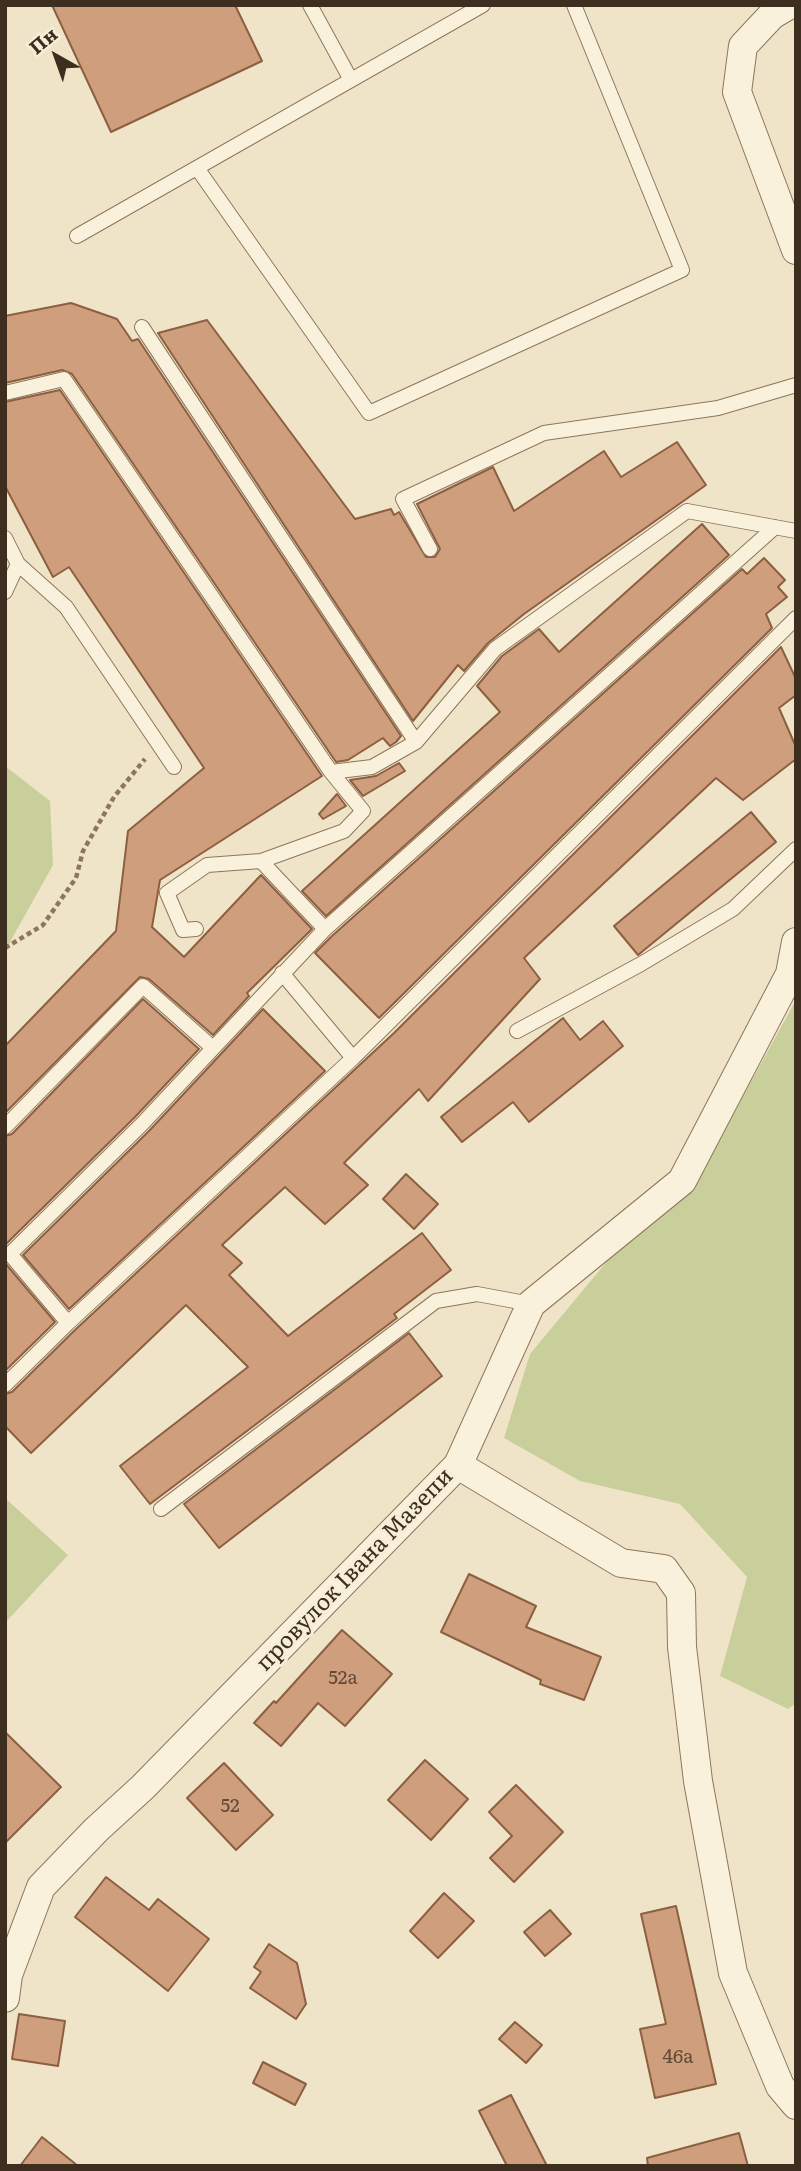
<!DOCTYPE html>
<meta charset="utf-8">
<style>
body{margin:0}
#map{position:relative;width:801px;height:2171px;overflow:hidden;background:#f0e4c8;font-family:Literata,serif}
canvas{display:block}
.frame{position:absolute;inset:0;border:7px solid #3d2e20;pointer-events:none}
.north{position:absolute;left:21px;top:21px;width:70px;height:70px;-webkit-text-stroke:5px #f7eed8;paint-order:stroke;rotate:320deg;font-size:19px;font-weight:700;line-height:28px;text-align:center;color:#3d2e20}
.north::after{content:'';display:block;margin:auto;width:24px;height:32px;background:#3d2e20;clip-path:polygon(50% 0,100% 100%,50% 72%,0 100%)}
</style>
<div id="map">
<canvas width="801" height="2171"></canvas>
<div class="frame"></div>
<div class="north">Пн</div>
</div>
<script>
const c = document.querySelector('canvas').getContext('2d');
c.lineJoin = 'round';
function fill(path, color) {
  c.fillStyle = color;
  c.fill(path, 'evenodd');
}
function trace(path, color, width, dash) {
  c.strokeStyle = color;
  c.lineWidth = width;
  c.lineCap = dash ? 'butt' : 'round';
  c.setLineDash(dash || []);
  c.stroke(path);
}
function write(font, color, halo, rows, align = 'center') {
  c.font = font + ' Literata,serif';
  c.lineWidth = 6;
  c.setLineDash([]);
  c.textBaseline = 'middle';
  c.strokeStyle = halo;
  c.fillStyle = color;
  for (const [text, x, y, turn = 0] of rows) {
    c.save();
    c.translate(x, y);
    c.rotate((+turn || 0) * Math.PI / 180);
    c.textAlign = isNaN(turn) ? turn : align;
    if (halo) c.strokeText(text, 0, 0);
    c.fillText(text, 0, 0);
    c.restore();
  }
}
const green = new Path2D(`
 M 5,766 L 50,801 L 53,865 L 5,951 Z
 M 796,1000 L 796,1703 L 788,1709 L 720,1676 L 747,1577 L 680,1504 L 580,1481 L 504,1438 L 530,1354 L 613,1254 L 694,1185 Z
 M 5,1498 L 68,1555 L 5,1623 Z`);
const building = new Path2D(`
 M 52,5 L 235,5 L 262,61 L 111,132 Z
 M 71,303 L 117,319 L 132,341 L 138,339 L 401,736 L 396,742 L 390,746 L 383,738 L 348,760 L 336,762 L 72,374 L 62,370 L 5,383 L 5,316 Z
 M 207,320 L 355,519 L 391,509 L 394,515 L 399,512 L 426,557 L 435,557 L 440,549 L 417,504 L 493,467 L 514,511 L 604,451 L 621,477 L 677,442 L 706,485 L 524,614 L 488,643 L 464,671 L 458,665 L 413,721 L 158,333 Z
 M 60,390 L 322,776 L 160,880 L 152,927 L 184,957 L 261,875 L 312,929 L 247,993 L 249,996 L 213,1035 L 149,979 L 140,977 L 5,1113 L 5,1046 L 116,931 L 128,831 L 204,768 L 69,567 L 53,577 L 5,486 L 5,402 Z
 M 702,524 L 729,555 L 326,916 L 302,891 L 500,712 L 477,686 L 502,656 L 539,629 L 559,652 Z
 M 764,558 L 785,580 L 778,587 L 787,597 L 766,614 L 772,628 L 379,1018 L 315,953 L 332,936 L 742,569 L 747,574 Z
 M 781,647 L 796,679 L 796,695 L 779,708 L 796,747 L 796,759 L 743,800 L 716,778 L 524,958 L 540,979 L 428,1101 L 419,1089 L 344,1163 L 368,1185 L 325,1224 L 285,1187 L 222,1245 L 242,1263 L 229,1275 L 288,1336 L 422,1233 L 451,1270 L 394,1314 L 397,1318 L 150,1504 L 120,1466 L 248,1367 L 186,1305 L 31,1453 L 5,1426 L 5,1394 L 12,1392 L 75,1330 L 394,1033 Z
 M 399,763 L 405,771 L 363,796 L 350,780 L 376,776 Z
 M 337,794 L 346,806 L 323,819 L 319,814 Z
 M 751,812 L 776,842 L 638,955 L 614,926 Z
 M 143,999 L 199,1049 L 135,1117 L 5,1245 L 5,1136 L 12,1134 Z
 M 263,1009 L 325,1071 L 69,1309 L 23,1255 L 149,1131 Z
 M 563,1018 L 580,1040 L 603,1021 L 623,1046 L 529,1122 L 513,1102 L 462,1142 L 441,1117 Z
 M 406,1174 L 438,1204 L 414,1229 L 383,1199 Z
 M 5,1263 L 55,1322 L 5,1371 Z
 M 409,1333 L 442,1376 L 219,1548 L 184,1504 Z
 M 469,1574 L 536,1606 L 526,1627 L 601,1657 L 584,1700 L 540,1684 L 541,1680 L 441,1632 Z
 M 342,1630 L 392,1674 L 345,1726 L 318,1703 L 281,1746 L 254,1723 L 274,1701 L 276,1703 Z
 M 5,1732 L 61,1787 L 5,1843 Z
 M 425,1760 L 468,1799 L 431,1840 L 388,1800 Z
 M 224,1763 L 273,1815 L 236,1850 L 187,1798 Z
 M 516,1785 L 563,1832 L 514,1882 L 490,1858 L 512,1836 L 489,1812 Z
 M 106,1877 L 149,1910 L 158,1899 L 209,1939 L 168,1991 L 75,1917 Z
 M 444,1893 L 474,1921 L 438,1958 L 410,1931 Z
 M 676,1906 L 716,2084 L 655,2098 L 640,2029 L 666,2024 L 641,1914 Z
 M 550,1910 L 571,1934 L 545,1956 L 524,1932 Z
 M 269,1944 L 297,1963 L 306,2004 L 296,2019 L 250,1988 L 261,1972 L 254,1967 Z
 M 19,2014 L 65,2021 L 58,2066 L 12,2059 Z
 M 515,2022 L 542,2045 L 526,2063 L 499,2039 Z
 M 263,2062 L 306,2084 L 295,2105 L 253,2083 Z
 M 511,2095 L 547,2166 L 507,2166 L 479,2111 Z
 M 739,2133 L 748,2166 L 648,2166 L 647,2158 Z
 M 42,2137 L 78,2166 L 20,2166 Z`);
const path = new Path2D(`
 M 5,948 L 43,925 L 76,878 L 83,851 L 114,797 L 145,759`);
const service = new Path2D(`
 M 310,5 L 351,80
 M 197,168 L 369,413 L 682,270 L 574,5
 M 77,236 L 483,5
 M 142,327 L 416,742 L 495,649 L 687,511 L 796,531
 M 5,393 L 64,379 L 331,772 L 372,767 L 416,742
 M 5,538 L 18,564 L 66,607 L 174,767
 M 430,549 L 403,499 L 544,433 L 718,408 L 796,385
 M 5,592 L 18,564
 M 261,861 L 344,831 L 363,811 L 331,772
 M 196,929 L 183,930 L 167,893 L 207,865 L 261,861 L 325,929
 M 282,973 L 353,1058
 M 517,1031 L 641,964 L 733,909 L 796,849
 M 5,1127 L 143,986 L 213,1048
 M 68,1323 L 10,1254 L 142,1124 L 325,929 L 775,527
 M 5,1385 L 68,1323 L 353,1058 L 796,618
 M 161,1509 L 436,1301 L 477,1294 L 531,1304`);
const minor = new Path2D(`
 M 789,5 L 772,15 L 743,46 L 737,92 L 796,250
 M 458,1465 L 621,1563 L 664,1569 L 681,1593 L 682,1647 L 698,1781 L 733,1973 L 780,2086 L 796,2105
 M 5,1998 L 8,1975 L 41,1887 L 96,1830 L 143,1787 L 458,1465 L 531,1304 L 682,1181 L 790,974 L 796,942`);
const numberNames = [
 ["52а",343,1678],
 ["52",230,1806],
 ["46а",678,2057]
];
const streetNames = [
 ["провулок Івана Мазепи",355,1570,-46]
];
fill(green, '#c9cf9b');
fill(building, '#cf9f7d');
trace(building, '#8d5f41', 2);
trace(service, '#8d765c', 16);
trace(minor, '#8d765c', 30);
trace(path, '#8d765c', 4.5, [5, 3.5]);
trace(service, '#faf1dc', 14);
trace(minor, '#faf1dc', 28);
write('19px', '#624a37', null, numberNames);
write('23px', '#3d2e20', '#f7eed8', streetNames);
</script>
